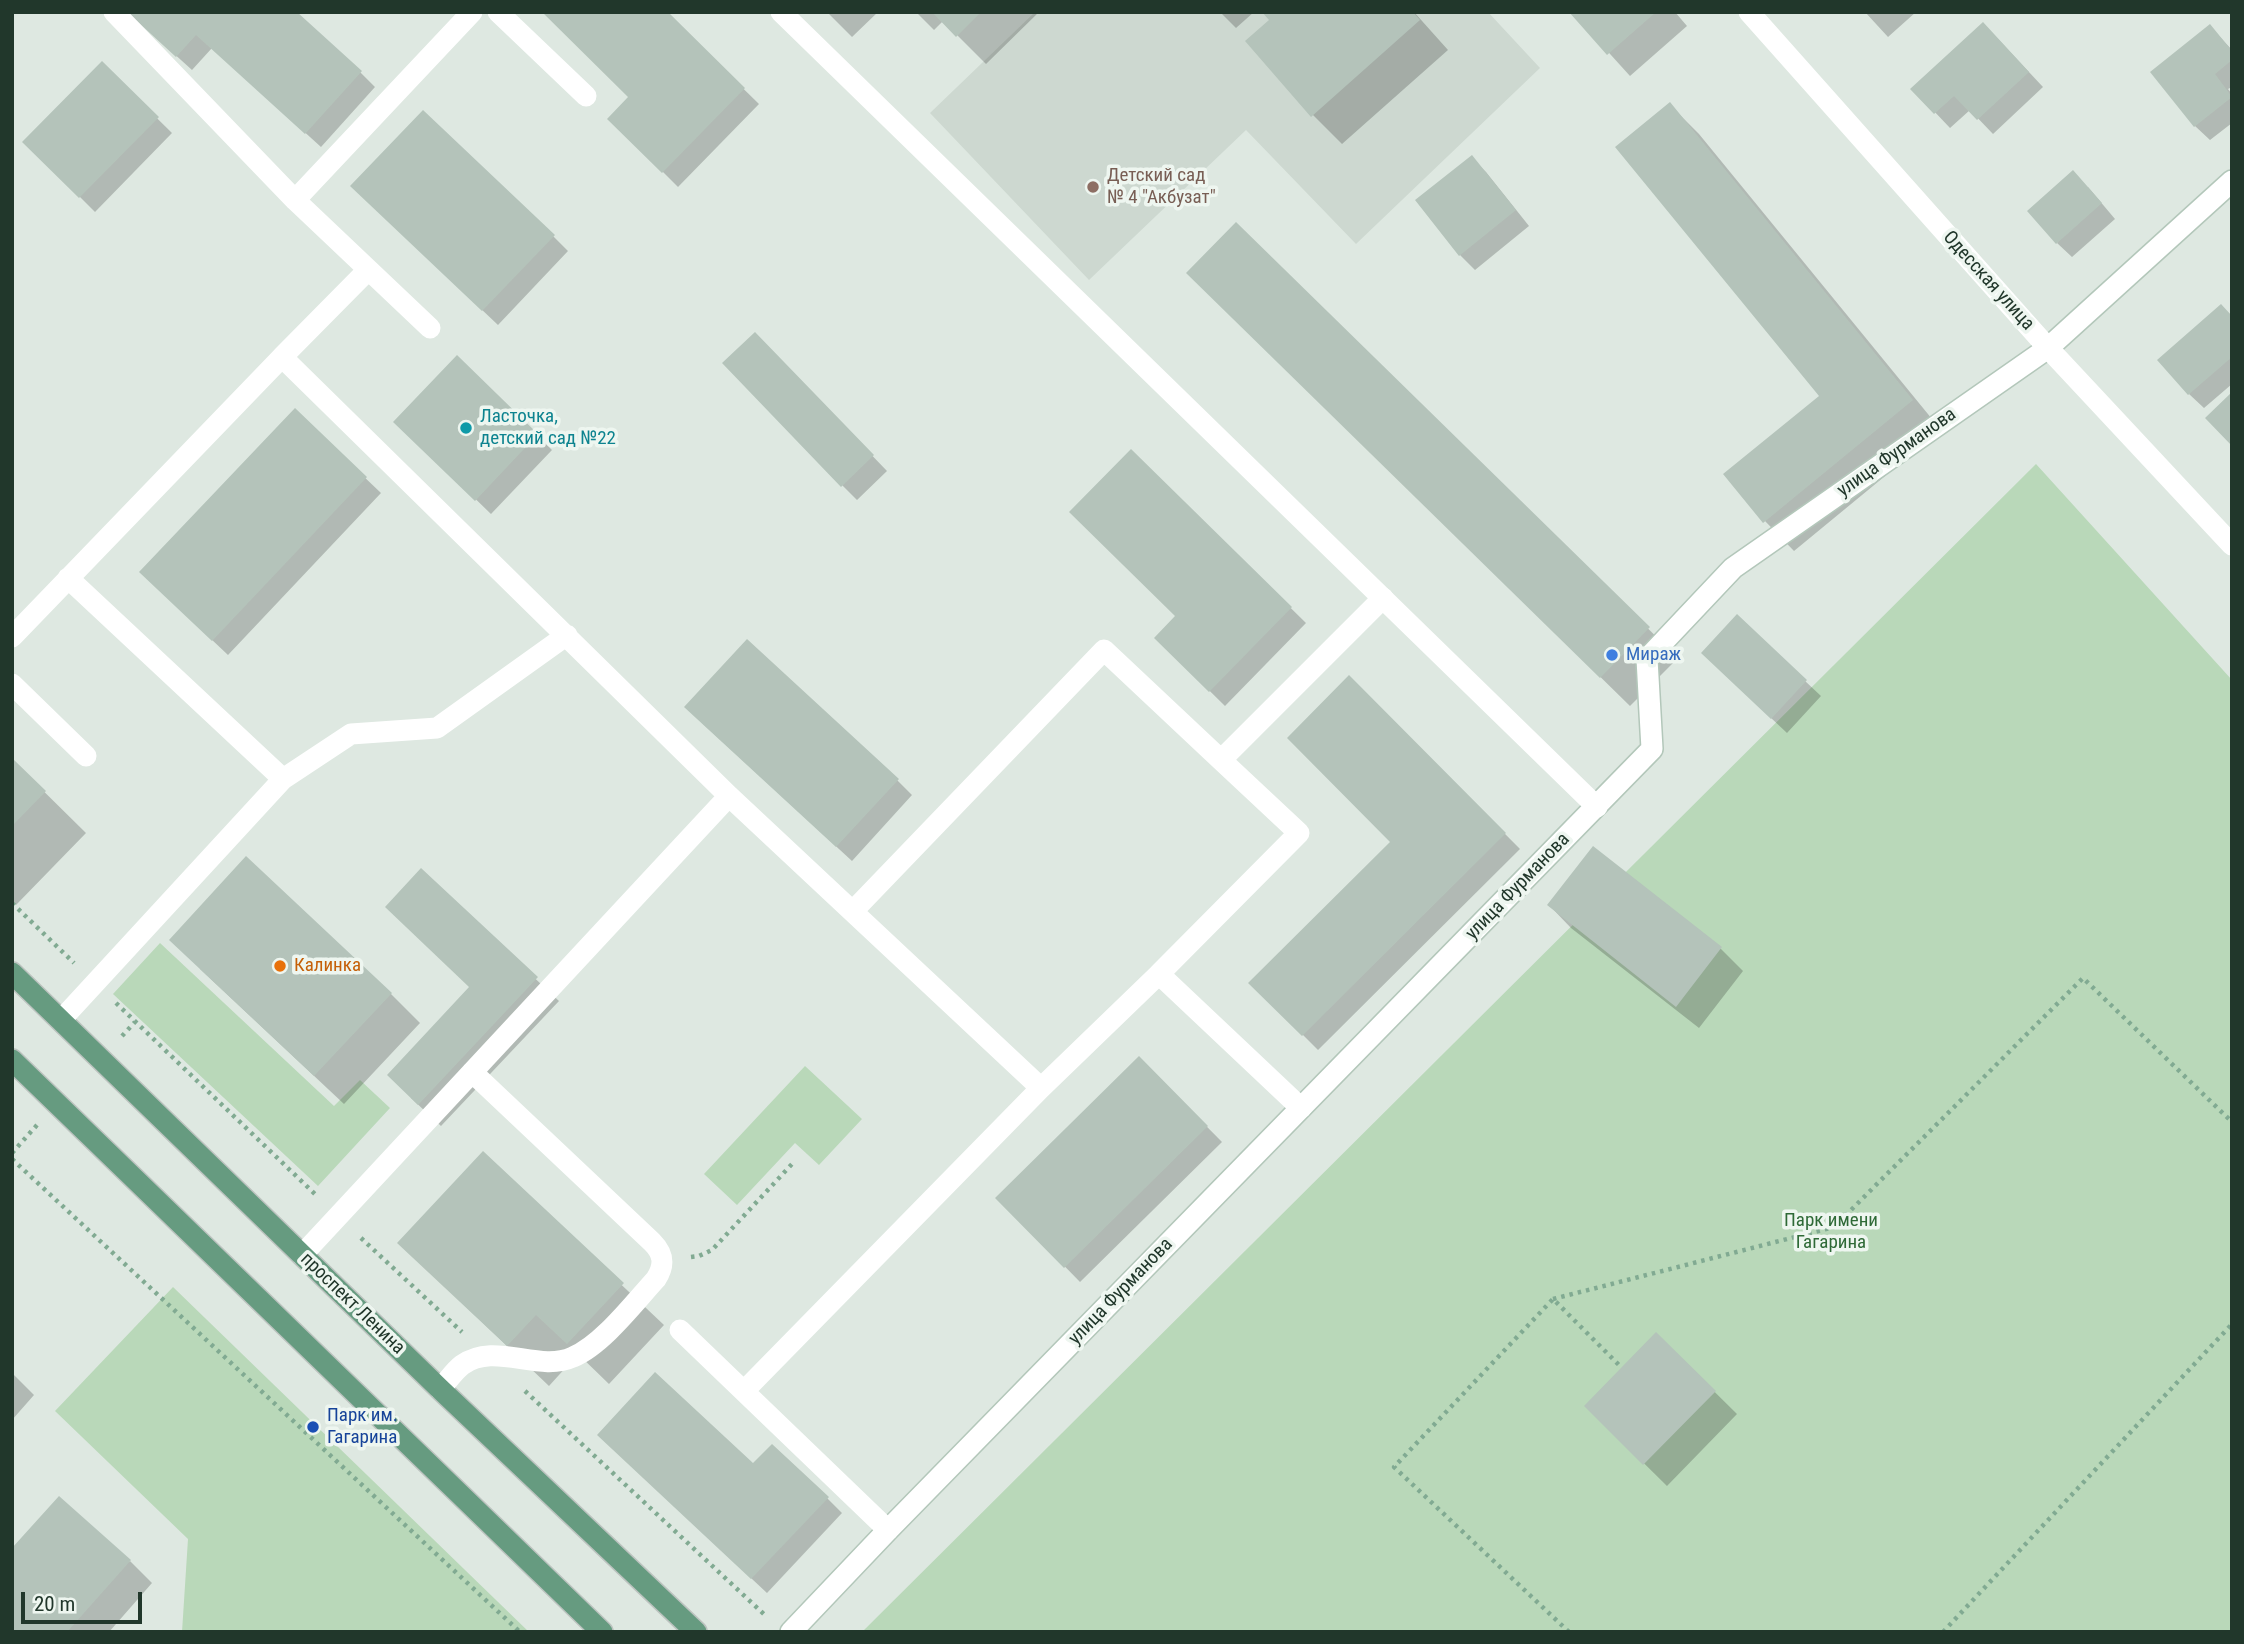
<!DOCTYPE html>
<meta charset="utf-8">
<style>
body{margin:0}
#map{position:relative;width:2244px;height:1644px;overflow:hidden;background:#dee8e1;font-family:"Roboto Condensed",sans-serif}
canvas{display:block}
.frame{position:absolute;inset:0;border:14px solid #21372b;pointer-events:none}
.scale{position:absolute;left:21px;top:1592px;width:121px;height:32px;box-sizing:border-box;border:4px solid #21372b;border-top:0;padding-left:9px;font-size:21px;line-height:24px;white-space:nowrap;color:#21372b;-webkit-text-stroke:5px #eef6f0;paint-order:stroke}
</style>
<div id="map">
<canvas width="2244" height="1644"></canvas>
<div class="frame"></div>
<div class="scale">20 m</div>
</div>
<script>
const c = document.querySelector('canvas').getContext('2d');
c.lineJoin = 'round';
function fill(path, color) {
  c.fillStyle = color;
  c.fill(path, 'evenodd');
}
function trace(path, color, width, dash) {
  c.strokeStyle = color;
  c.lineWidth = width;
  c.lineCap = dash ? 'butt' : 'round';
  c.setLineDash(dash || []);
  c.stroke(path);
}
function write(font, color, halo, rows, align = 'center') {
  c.font = font + ' "Roboto Condensed",sans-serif';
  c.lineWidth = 7;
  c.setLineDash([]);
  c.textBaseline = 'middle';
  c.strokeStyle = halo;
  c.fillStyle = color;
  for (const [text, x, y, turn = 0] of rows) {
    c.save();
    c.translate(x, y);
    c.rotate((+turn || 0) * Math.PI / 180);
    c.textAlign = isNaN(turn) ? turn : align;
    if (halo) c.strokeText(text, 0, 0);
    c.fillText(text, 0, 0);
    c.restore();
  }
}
const built = new Path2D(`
 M 1035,12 L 1488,12 L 1540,68 L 1356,244 L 1246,130 L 1089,280 L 930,113 Z`);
const green = new Path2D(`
 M 2036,464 L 2232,680 L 2232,1632 L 862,1632 Z
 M 160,943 L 334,1106 L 360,1080 L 390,1108 L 318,1186 L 113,994 Z
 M 805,1066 L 862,1119 L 819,1165 L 795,1143 L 737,1205 L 704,1174 Z
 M 173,1287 L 529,1632 L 182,1632 L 188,1539 L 55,1411 Z`);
const shadow = new Path2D(`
 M 128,12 L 360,72 L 375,87 L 321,147 L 212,48 L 192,70 Z
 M 665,12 L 759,104 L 678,187 L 610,119 L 630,97 Z
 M 827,12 L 878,12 L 852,37 Z
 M 916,12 L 1039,12 L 986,64 L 943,21 L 934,30 Z
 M 1220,12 L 1254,12 L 1236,28 Z
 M 1264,12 L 1414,12 L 1448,50 L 1342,144 L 1313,115 L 1272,21 Z
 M 1572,12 L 1675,12 L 1687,26 L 1630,76 Z
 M 1865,12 L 1916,12 L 1888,37 Z
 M 2210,26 L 2232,50 L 2232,87 L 2228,89 L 2232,94 L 2232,123 L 2210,140 L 2195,126 Z
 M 1998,39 L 2043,87 L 1993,134 L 1970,110 L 1950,128 L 1913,89 Z
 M 102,64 L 172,133 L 95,212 L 25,142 Z
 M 1670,105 L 1699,134 L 1941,430 L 1794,551 L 1765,521 L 1821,397 Z
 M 1471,157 L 1486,172 L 1529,226 L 1475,270 L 1460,255 Z
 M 2088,187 L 2115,219 L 2072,257 L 2057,243 Z
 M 367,201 L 553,236 L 568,251 L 498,325 Z
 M 1236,224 L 1678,658 L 1630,706 L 1218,302 Z
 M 2232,317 L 2232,384 L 2204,408 L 2189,394 Z
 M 755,334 L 887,471 L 857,500 L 842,485 Z
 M 295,411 L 381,493 L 228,655 L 156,587 Z
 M 396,422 L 537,435 L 552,450 L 491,514 Z
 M 1131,451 L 1306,623 L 1225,706 L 1156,638 L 1178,616 Z
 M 1737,617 L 1821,696 L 1787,733 L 1718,668 Z
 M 1349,677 L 1520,849 L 1318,1050 L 1251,983 L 1392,842 Z
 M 701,722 L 897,780 L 912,795 L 852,861 Z
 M 12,760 L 86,833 L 16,905 L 12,901 Z
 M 1594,849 L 1721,949 L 1743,971 L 1699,1028 L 1571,928 L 1549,905 Z
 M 421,871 L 559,1001 L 441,1126 L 411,1098 L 471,988 Z
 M 200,969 L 391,994 L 420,1023 L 344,1104 Z
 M 1139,1058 L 1222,1142 L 1080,1282 L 998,1198 Z
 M 483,1154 L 664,1325 L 609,1384 L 578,1354 L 549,1386 L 399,1243 Z
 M 1656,1334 L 1737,1414 L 1667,1486 L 1586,1406 Z
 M 12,1373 L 34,1395 L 12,1420 Z
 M 614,1450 L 753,1466 L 827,1498 L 842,1513 L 767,1593 Z
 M 130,1561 L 152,1583 L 109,1632 L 12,1632 Z`);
const building = new Path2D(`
 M 127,12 L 297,12 L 362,71 L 305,134 L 196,35 L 176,57 Z
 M 542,12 L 668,12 L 745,88 L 662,173 L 607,119 L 628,97 Z
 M 932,12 L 981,12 L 956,37 Z
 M 1262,12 L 1413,12 L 1420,20 L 1311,117 L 1245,41 L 1269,20 Z
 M 1569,12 L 1656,12 L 1607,55 Z
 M 1983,22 L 2029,72 L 1977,120 L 1954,96 L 1934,114 L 1910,89 Z
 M 2210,24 L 2232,51 L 2232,60 L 2215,74 L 2232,97 L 2194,127 L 2150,72 Z
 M 102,61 L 159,117 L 79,198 L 22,142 Z
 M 1670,102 L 1913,400 L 1763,523 L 1723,474 L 1819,396 L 1615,147 Z
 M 423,110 L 555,235 L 482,311 L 350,186 Z
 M 1472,155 L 1516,210 L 1459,256 L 1415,200 Z
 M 2073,170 L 2102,203 L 2056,244 L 2027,211 Z
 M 1236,222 L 1650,627 L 1600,678 L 1186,273 Z
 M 2221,304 L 2232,316 L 2232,357 L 2188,395 L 2157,360 Z
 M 755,332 L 874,455 L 841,487 L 722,363 Z
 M 457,355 L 538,434 L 475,501 L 393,422 Z
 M 2232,392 L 2232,446 L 2205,418 Z
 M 295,408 L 367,477 L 212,641 L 139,572 Z
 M 1131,449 L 1292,607 L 1209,692 L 1154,638 L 1175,616 L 1069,512 Z
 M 1737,614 L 1807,680 L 1771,719 L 1701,653 Z
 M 747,639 L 899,779 L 836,847 L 684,707 Z
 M 1349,675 L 1506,833 L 1302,1036 L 1248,983 L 1390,842 L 1287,738 Z
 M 12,758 L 46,791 L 12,826 Z
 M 1593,846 L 1722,947 L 1676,1007 L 1547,905 Z
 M 246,856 L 392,993 L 314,1076 L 169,940 Z
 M 421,868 L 538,977 L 418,1105 L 387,1075 L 469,987 L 385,907 Z
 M 1139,1056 L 1208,1126 L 1064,1268 L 995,1198 Z
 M 483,1151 L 624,1283 L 567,1344 L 536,1315 L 507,1346 L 397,1243 Z
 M 1656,1332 L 1716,1391 L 1643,1465 L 1584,1406 Z
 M 655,1372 L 753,1463 L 772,1444 L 829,1497 L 751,1579 L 597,1435 Z
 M 59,1496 L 131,1560 L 67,1632 L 12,1632 L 12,1548 Z`);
const path = new Path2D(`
 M 12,903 L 74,963
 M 116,1003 L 317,1196
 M 122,1036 L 135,1022
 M 12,1153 L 37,1125
 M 12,1159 L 520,1632
 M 361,1238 L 462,1332
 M 691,1257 L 699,1256 L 712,1250 L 792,1164
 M 1553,1299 L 1834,1227 L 2083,978 L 2232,1122
 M 525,1391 L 767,1617
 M 1569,1632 L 1394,1467 L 1553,1299 L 1619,1365
 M 1943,1632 L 2232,1324`);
const lane = new Path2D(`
 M 114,12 L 295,200 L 430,328
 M 498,12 L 586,96
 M 295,200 L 472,12
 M 282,357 L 368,270
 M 68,578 L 283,779
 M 12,637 L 282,357 L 729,796 L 1041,1088 L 1159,974 L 1301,1108
 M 12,684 L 86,756
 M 853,911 L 1104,650 L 1221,760 L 1383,598
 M 1159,974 L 1299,833 L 1221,760
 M 61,1020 L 283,779 L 351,734 L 437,728 L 567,635
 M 302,1255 L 729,796
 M 680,1330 L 888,1530
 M 440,1389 C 447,1382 454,1371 462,1365 C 495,1341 538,1373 573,1357 C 602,1345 634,1303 656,1279 C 665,1265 664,1254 652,1242 L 472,1072
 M 744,1391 L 1041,1088`);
const street = new Path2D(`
 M 781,12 L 1597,807
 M 1749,12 L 2048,348 L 2232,545`);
const secondary = new Path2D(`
 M 791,1632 L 888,1530 L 1652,749 L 1647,659 L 1733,568 L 2048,348 L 2232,181`);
const primary = new Path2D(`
 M 12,973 L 440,1389 L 696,1632
 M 12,1060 L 602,1632`);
const markers = [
 [1093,187,7,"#8d6e63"],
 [466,428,7,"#0f9aa8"],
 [1612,655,7,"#3f7fe0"],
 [280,966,7,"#e8710a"],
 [313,1427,7,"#1a4fb4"]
];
const educationNames = [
 ["Детский сад",1107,176],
 ["№ 4 \"Акбузат\"",1107,198]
];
const streetNames = [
 ["Одесская улица",1988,281,48],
 ["улица Фурманова",1897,453,-35],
 ["улица Фурманова",1518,887,-46],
 ["улица Фурманова",1121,1292,-46],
 ["проспект Ленина",352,1304,44]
];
const cultureNames = [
 ["Ласточка,",480,417],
 ["детский сад №22",480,439]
];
const shopNames = [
 ["Мираж",1626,655]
];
const foodNames = [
 ["Калинка",294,966]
];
const parkNames = [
 ["Парк имени",1831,1221],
 ["Гагарина",1831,1243]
];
const transitNames = [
 ["Парк им.",327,1416],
 ["Гагарина",327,1438]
];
fill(built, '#cdd8d0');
fill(green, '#b9d8b9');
fill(shadow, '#0003');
fill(building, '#b4c3ba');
trace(secondary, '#b3c7ba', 24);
trace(primary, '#bcc3bf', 24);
trace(path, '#81aa92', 4.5, [3.5, 5]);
trace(lane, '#fff', 21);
trace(street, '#fff', 21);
trace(secondary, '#fff', 21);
trace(primary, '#669b80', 21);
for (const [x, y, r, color] of markers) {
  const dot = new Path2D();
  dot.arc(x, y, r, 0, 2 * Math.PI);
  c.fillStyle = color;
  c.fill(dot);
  trace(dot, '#eef6f0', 2.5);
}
write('19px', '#785e54', '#eef6f0', educationNames, 'left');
write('19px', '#21372b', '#eef6f0', streetNames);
write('19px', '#0d838f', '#eef6f0', cultureNames, 'left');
write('19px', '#366cbe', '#eef6f0', shopNames, 'left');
write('19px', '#c56008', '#eef6f0', foodNames, 'left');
write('19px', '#2f6a37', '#eef6f0', parkNames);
write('19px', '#164399', '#eef6f0', transitNames, 'left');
</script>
